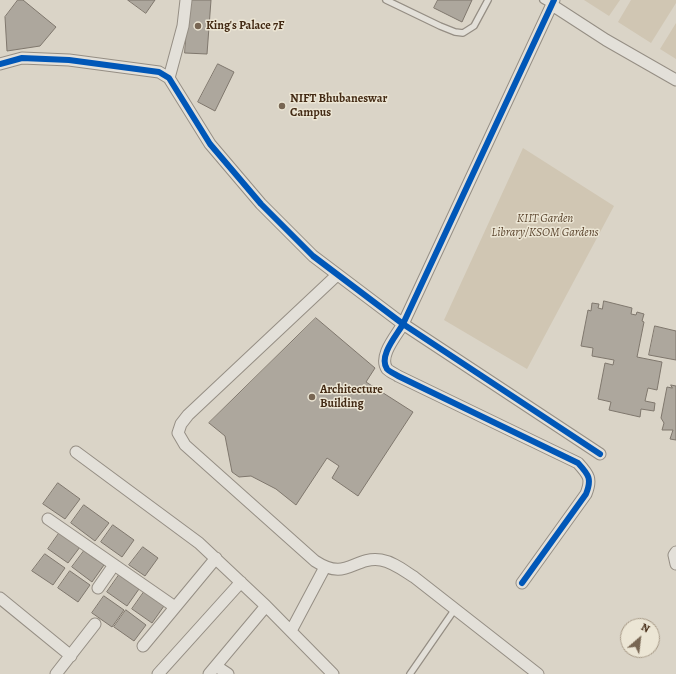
<!DOCTYPE html>
<style>
body{margin:0}
#map{position:relative;width:676px;height:674px;overflow:hidden;background:#dad4c7;font-family:Alegreya,serif}
canvas{display:block}
.north{position:absolute;left:620px;top:618px;width:40px;height:40px;box-sizing:border-box;background:#ece6d5;border:1px solid #a89b88;border-radius:50%;rotate:28deg;font-size:11px;font-weight:700;line-height:16px;text-align:center;color:#432a14}
.north::after{content:'';display:block;margin:auto;width:14px;height:18px;background:#786653;clip-path:polygon(50% 0,100% 100%,50% 72%,0 100%)}
</style>
<div id="map">
<canvas width="676" height="674"></canvas>
<div class="north">N</div>
</div>
<script>
const c = document.querySelector('canvas').getContext('2d');
c.lineJoin = 'round';
function fill(path, color) {
  c.fillStyle = color;
  c.fill(path, 'evenodd');
}
function trace(path, color, width, dash) {
  c.strokeStyle = color;
  c.lineWidth = width;
  c.lineCap = dash ? 'butt' : 'round';
  c.setLineDash(dash || []);
  c.stroke(path);
}
function write(font, color, halo, rows, align = 'center') {
  c.font = font + ' Alegreya,serif';
  c.lineWidth = 3;
  c.setLineDash([]);
  c.textBaseline = 'middle';
  c.strokeStyle = halo;
  c.fillStyle = color;
  for (const [text, x, y, turn = 0] of rows) {
    c.save();
    c.translate(x, y);
    c.rotate((+turn || 0) * Math.PI / 180);
    c.textAlign = isNaN(turn) ? turn : align;
    if (halo) c.strokeText(text, 0, 0);
    c.fillText(text, 0, 0);
    c.restore();
  }
}
const green = new Path2D(`
 M 584,0 L 620,0 L 609,16 Z
 M 631,0 L 676,0 L 676,3 L 651,43 L 618,22 Z
 M 676,23 L 676,59 L 660,49 Z
 M 523,148 L 614,206 L 527,369 L 444,320 Z`);
const building = new Path2D(`
 M 18,0 L 23,0 L 56,27 L 40,46 L 7,51 L 5,17 Z
 M 128,0 L 155,0 L 146,13 Z
 M 189,0 L 211,0 L 207,54 L 185,53 Z
 M 438,0 L 472,0 L 462,22 L 434,8 Z
 M 218,64 L 234,72 L 215,111 L 198,102 Z
 M 604,301 L 632,308 L 631,314 L 636,315 L 637,312 L 644,314 L 642,321 L 644,322 L 637,357 L 662,362 L 657,390 L 648,388 L 645,401 L 655,403 L 654,411 L 641,409 L 640,417 L 609,410 L 611,402 L 598,399 L 605,363 L 613,365 L 614,360 L 592,356 L 593,348 L 581,346 L 588,310 L 591,311 L 592,303 L 599,304 L 598,308 L 602,309 Z
 M 316,318 L 375,368 L 366,382 L 413,412 L 358,496 L 332,478 L 339,466 L 327,458 L 296,505 L 276,489 L 251,476 L 239,477 L 232,472 L 225,436 L 209,423 Z
 M 655,326 L 676,331 L 676,360 L 649,355 Z
 M 671,385 L 676,386 L 676,440 L 670,439 L 673,430 L 662,430 L 664,423 L 661,418 L 667,387 L 672,388 Z
 M 58,483 L 80,499 L 65,519 L 43,504 Z
 M 84,505 L 109,523 L 95,541 L 71,523 Z
 M 113,525 L 134,540 L 122,557 L 101,542 Z
 M 60,532 L 80,547 L 68,563 L 48,549 Z
 M 143,547 L 158,558 L 145,576 L 129,565 Z
 M 84,551 L 104,565 L 92,582 L 72,567 Z
 M 45,554 L 65,568 L 53,585 L 32,571 Z
 M 70,571 L 90,585 L 78,602 L 58,588 Z
 M 119,575 L 139,589 L 127,606 L 107,592 Z
 M 144,592 L 164,606 L 152,623 L 132,609 Z
 M 104,596 L 124,610 L 112,627 L 92,613 Z
 M 126,610 L 146,625 L 134,641 L 114,627 Z`);
const lane = new Path2D(`
 M 386,0 L 440,26 L 455,32 L 463,33 L 474,26 L 488,0
 M 543,0 L 552,5
 M 410,674 L 455,609`);
const street = new Path2D(`
 M 552,5 L 606,40 L 676,80
 M 0,64 L 22,58 L 69,60 L 159,72 L 169,78 L 210,144 L 261,204 L 313,256 L 403,324 L 600,454
 M 169,78 L 183,26 L 186,0
 M 336,276 L 188,415 L 181,424 L 178,433 L 185,445 L 315,561 C 347,582 353,556 381,560 C 393,562 403,570 414,577 L 538,674
 M 76,452 L 199,543 L 266,606 L 333,674
 M 48,519 L 175,607
 M 676,552 L 674,555 L 676,564
 M 522,583 L 586,494 C 592,479 589,475 578,463 L 398,376 C 395,374 390,372 387,369 C 378,356 397,335 403,324 L 554,0
 M 98,588 L 114,565
 M 0,598 L 71,656
 M 291,631 L 325,567
 M 143,646 L 216,558
 M 216,666 L 228,674
 M 56,674 L 95,624
 M 158,674 L 241,582
 M 209,674 L 266,606`);
const cycleway = new Path2D(`
 M 0,64 L 22,58 L 69,60 L 159,72 L 169,78 L 210,144 L 261,204 L 313,256 L 403,324 L 600,454
 M 522,583 L 586,494 C 592,479 589,475 578,463 L 398,376 C 395,374 390,372 387,369 C 378,356 397,335 403,324 L 554,0`);
const markers = [
 [198,26,4,"#786653"],
 [282,106,4,"#786653"],
 [312,397,4,"#786653"]
];
const poiNames = [
 ["King's Palace 7F",206,26],
 ["NIFT Bhubaneswar",290,99],
 ["Campus",290,113],
 ["Architecture",320,390],
 ["Building",320,404]
];
const parkNames = [
 ["KIIT Garden",545,219],
 ["Library/KSOM Gardens",545,233]
];
fill(green, '#d0c6b3');
fill(building, '#ada79d');
trace(building, '#7f776d', 1);
trace(lane, '#958e84', 8);
trace(street, '#958e84', 13);
trace(lane, '#e3e0d9', 5.5);
trace(street, '#e3e0d9', 11);
trace(cycleway, '#0057b8', 6);
for (const [x, y, r, color] of markers) {
  const dot = new Path2D();
  dot.arc(x, y, r, 0, 2 * Math.PI);
  c.fillStyle = color;
  c.fill(dot);
  trace(dot, '#ece6d5', 1.5);
}
write('bold 12px', '#432a14', '#ece6d5', poiNames, 'left');
write('italic 12px', '#5d4730', '#ece6d5', parkNames);
</script>
